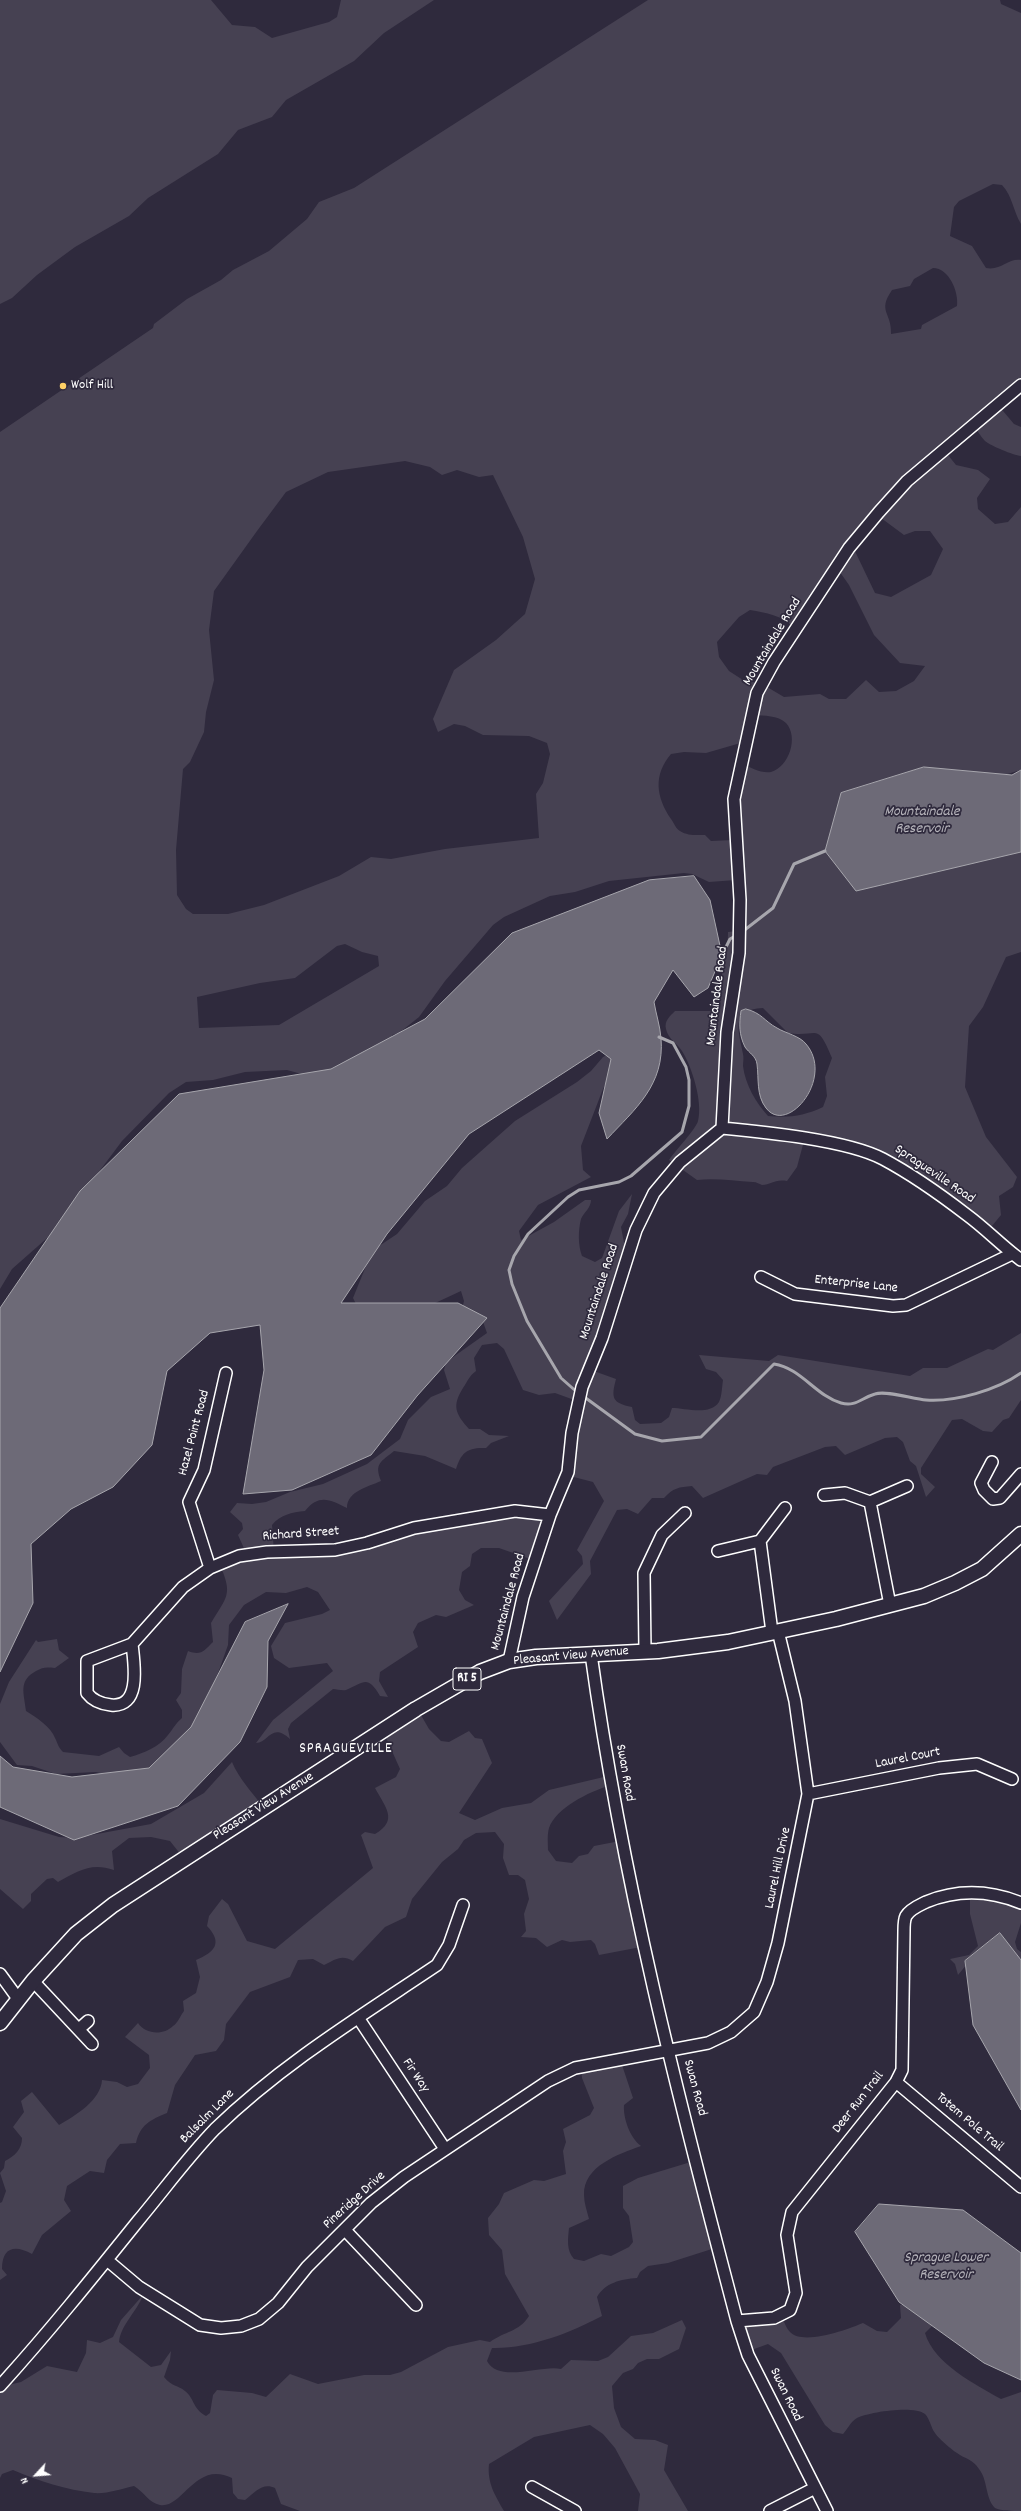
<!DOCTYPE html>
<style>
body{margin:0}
#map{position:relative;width:1021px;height:2511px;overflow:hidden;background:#2f2a3d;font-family:Dekko,sans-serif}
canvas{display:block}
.north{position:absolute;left:16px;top:2455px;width:40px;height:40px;-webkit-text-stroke:3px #2f2a3d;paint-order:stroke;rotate:244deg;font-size:11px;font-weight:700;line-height:16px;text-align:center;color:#fff}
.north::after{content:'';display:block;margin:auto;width:14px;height:18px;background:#fff;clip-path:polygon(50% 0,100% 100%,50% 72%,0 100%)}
</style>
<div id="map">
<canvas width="1021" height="2511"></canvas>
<div class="north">N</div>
</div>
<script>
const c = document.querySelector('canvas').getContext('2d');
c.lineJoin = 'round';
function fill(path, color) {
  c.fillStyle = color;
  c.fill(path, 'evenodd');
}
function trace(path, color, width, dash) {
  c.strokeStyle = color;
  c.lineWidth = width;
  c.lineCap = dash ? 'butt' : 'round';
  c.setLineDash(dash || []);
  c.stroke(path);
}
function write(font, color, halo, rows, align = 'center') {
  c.font = font + ' Dekko,sans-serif';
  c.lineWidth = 3.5;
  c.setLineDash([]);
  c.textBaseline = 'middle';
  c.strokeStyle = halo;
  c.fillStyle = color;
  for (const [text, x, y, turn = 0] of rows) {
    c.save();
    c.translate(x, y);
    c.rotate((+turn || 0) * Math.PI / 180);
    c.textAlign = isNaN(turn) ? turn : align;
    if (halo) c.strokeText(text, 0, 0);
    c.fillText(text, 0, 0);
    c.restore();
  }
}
const green = new Path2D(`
 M 0,0 L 211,0 L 232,25 L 255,27 L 272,38 L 329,22 L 337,17 L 341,0 L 434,0 L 384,33 L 354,61 L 286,100 L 272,117 L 238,130 L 218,154 L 148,198 L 129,216 L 75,247 L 37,275 L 12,298 L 0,304 Z
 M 648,0 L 1000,0 L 1001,4 L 1021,13 L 1021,224 C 1013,211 1013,197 1002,185 L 993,184 L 959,201 L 954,207 L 950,236 L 972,246 L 986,268 C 1001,271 1008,258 1021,260 L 1021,385 L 998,405 L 1014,424 L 1021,427 L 1021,456 C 1013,455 991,446 985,441 C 981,437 977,430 974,425 L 944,450 L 956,465 L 978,470 L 990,479 L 977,498 L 978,509 L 995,524 L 1008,522 L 1021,507 L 1021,770 L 997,777 L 1021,845 L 1021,952 L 1006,957 L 983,1007 L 969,1026 L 965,1087 L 986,1137 L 1017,1177 L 1013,1187 L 999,1196 L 1001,1215 L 987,1232 L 881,1158 L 804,1141 L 797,1167 L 787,1181 C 774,1179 771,1185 762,1185 C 759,1184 757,1182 753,1182 C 734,1181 716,1178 697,1180 L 669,1160 C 675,1151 696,1129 698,1121 C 703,1102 692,1067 682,1051 C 677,1043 668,1039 666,1029 C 664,1021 670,1016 675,1011 L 710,1011 L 716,1008 C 721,995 720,982 723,969 C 725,954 728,948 728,932 L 737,931 L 736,880 L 709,882 L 692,874 L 684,873 L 609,881 L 575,892 L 550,896 L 504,917 L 493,925 L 445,981 L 419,1017 L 399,1033 L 392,1035 L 393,1039 L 316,1078 L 287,1070 L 245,1072 L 213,1080 L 186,1082 L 169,1093 L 122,1141 L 54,1232 L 12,1269 L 0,1289 L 0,432 L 153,328 L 154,324 L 187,299 L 221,280 L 233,270 L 269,251 L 307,219 L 319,202 L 354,188 ZM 933,268 C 949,268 959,292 957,306 L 922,325 L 921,329 L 891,334 C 892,312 877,312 892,290 L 910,286 L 914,279 ZM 405,461 L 430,467 L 442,475 L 457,470 L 479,477 L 493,475 L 523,537 L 535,579 L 525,614 L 496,640 L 454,670 L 433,719 L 438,732 L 454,724 L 465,726 L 483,735 L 529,736 L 547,743 L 550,754 L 543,783 L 536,794 L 539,838 L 445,849 L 391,859 L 371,857 L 339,876 L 264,905 L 228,914 L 193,914 L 186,909 L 177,895 L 176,850 L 183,769 L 190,762 L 204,732 L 206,712 L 214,680 L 209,630 L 214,591 L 257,531 L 286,492 L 328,472 ZM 877,515 L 904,535 L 915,531 L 930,531 L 943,549 L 931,575 L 891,597 L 875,593 L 852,545 ZM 837,568 L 849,585 L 874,635 L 900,663 L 925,666 L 914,681 L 896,691 L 879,692 L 866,680 L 846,699 L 829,699 L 820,694 L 784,697 L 762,684 L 743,680 L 729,671 L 719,657 L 717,642 L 739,617 L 750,610 C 766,613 782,615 793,627 ZM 754,715 C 764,716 778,715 786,723 C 799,737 789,767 771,772 C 762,774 750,767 742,764 L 733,840 L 711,841 L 705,835 C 696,835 688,836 680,831 C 676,829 674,823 671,819 C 656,797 653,775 671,754 L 684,752 L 706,753 L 744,742 ZM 345,944 L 362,952 L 378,956 L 379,966 L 279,1025 L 199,1028 L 197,997 L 260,983 L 295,978 L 337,946 ZM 763,1008 L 788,1033 C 819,1038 816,1020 832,1058 L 825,1077 L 827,1096 L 823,1107 C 804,1116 789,1118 768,1116 C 756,1103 745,1084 743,1066 C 743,1062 744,1058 743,1054 C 739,1031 729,1010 763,1008 Z
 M 613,1052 L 614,1066 L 603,1089 L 581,1146 L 583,1170 L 591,1177 L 538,1205 L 519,1231 L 521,1240 L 554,1222 L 585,1200 L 591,1200 C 591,1208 584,1212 581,1219 C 578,1231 578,1245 582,1256 L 595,1262 L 602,1258 L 619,1211 L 632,1194 L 628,1214 L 621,1227 L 625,1248 L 591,1370 L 616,1379 C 611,1398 612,1403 632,1407 L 635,1420 L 640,1424 L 661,1423 L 669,1417 L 672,1408 C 685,1408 710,1416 719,1402 C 722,1396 722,1386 723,1380 L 716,1372 L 706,1369 L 699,1355 L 769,1361 L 778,1355 L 910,1376 L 923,1368 L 947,1368 L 988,1349 L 993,1350 L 1021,1333 L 1021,1400 L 1009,1418 L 1003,1420 L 992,1432 L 983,1431 L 962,1419 L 952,1420 L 921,1468 L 921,1474 L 935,1487 L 926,1497 L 916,1466 L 910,1461 L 903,1442 L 897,1437 L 885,1438 L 845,1455 L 836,1446 L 825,1447 L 773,1467 L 767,1475 L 757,1474 L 703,1498 L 692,1486 C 679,1487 673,1488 664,1498 L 652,1498 L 638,1514 L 627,1509 L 617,1510 L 590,1561 L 591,1574 L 557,1620 L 549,1601 L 583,1564 L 582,1556 L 577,1550 L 604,1501 L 593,1482 L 566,1475 L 577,1401 L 555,1393 L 539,1395 L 523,1390 L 504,1349 L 497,1343 L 482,1345 L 474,1358 L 476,1371 C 469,1376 468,1381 463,1388 C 452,1406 455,1413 469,1429 L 480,1429 L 489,1435 L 509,1436 L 491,1443 L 486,1448 C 467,1447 461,1453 456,1469 L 425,1456 L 394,1451 C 381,1462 374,1463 381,1481 C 368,1487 347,1491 347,1508 C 331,1500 319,1493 305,1511 C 292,1512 280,1515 272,1525 L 274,1552 L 317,1551 L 511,1512 L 547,1515 L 533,1560 L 499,1548 L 481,1548 L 472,1554 L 470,1566 L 462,1572 L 459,1590 L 465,1600 L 474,1605 L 446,1617 L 436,1615 L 418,1623 L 413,1632 L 418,1647 L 380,1672 L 379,1681 L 388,1697 L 380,1696 C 367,1674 364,1683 346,1690 C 342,1691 337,1689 333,1689 L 291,1723 L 288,1729 L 290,1739 C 271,1722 269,1743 256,1743 L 273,1720 L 333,1671 L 327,1663 L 289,1668 L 274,1658 L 271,1646 L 285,1623 L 322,1614 L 330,1610 L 318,1592 L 307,1587 L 286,1593 L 266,1592 L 244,1605 L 229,1625 L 228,1645 L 210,1696 L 183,1742 L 148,1771 L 110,1775 L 96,1772 L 56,1774 L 32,1766 L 17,1765 L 0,1742 L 0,1704 L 9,1682 L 36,1640 L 38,1642 L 57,1639 L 59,1650 L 69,1658 L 55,1668 C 46,1667 43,1667 36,1671 C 18,1681 24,1693 26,1711 C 36,1717 51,1727 55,1738 C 58,1744 58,1747 63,1752 L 99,1756 L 119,1747 L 124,1753 L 130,1757 C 144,1753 159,1747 168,1735 C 173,1729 175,1724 182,1718 L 182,1710 L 176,1700 L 181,1693 L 182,1669 L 188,1651 C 201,1656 204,1651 213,1642 L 211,1623 C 227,1596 233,1595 220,1565 L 247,1555 L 238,1535 L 243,1529 L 242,1523 L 230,1512 L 237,1503 L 252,1504 L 266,1502 L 290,1492 L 323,1484 L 367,1464 L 400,1439 L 408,1420 L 431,1397 L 450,1389 L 444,1370 L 446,1362 L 487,1333 L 482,1319 L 462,1309 L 464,1301 L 461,1291 L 390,1324 L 365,1322 L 353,1298 L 366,1266 L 379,1246 L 397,1234 L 425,1201 L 447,1186 L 462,1168 L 515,1121 L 577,1082 L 591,1071 L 603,1057 Z
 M 418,1710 L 429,1729 L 441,1741 L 449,1742 L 469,1731 L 475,1738 L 482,1739 L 492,1763 L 459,1813 L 475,1820 L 502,1808 L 531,1803 L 549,1790 L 608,1776 L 608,1786 C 589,1792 556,1808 549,1828 C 547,1835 548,1843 548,1850 L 556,1861 L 572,1863 L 579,1856 L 588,1854 L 594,1846 L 620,1841 L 641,1947 L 599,1955 L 595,1944 L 591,1940 L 570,1942 L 562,1940 L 547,1947 L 536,1938 L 521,1937 L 526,1931 L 524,1914 L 529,1899 L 525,1880 L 518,1875 L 509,1875 L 503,1858 L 504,1844 L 495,1832 L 476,1833 L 464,1840 L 458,1849 L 442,1862 L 412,1899 L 406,1917 L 385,1927 L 353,1961 C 341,1954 335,1960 324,1965 L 313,1959 L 298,1960 L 290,1977 L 250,1992 L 226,2024 L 224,2040 L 216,2051 L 195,2055 L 175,2085 L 167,2113 C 150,2120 140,2125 136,2143 L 120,2144 L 107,2160 L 104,2173 L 90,2171 L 67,2186 L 64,2200 L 71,2211 L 42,2235 L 32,2254 C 16,2245 2,2246 2,2269 L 7,2275 L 0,2280 L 0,2203 L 2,2202 L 6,2191 L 0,2173 L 4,2168 L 5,2161 C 15,2156 22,2149 22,2138 L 13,2127 L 24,2112 L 21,2101 L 32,2092 L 59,2125 C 75,2116 101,2100 102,2080 L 117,2082 L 127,2087 L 138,2084 L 150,2068 L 149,2055 L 125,2037 L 138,2023 C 145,2034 163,2036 173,2026 C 178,2023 180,2016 184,2011 L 183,2001 L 196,1993 L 200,1977 L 196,1960 C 215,1952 223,1943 207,1926 L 209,1916 L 222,1899 L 228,1904 L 247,1941 L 275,1949 L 373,1868 L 361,1835 L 365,1832 L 375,1834 C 399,1820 385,1807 375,1788 L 396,1777 L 400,1769 L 383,1731 Z
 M 232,1762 C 239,1779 252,1792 263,1807 L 185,1860 L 170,1841 L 151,1837 L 129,1838 L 112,1851 L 114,1870 C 91,1862 78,1871 58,1882 L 53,1878 L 47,1879 L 31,1894 L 31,1901 L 23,1909 L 0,1889 L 0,1819 L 59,1837 L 75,1838 L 151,1824 L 204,1793 Z
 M 970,1894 L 1021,1904 L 1021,1923 L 1015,1942 L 1017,1949 L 1021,1952 L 1021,2018 L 972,1958 L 958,1975 L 955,1964 L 950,1959 L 969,1955 L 978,1946 L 970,1914 Z
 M 620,2059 L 633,2098 L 624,2105 C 623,2118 630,2138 641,2146 C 619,2154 583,2166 584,2195 C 584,2203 587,2211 589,2219 L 569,2228 C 568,2239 566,2250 574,2259 L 584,2261 L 601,2254 L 611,2256 L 629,2247 L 633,2242 L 629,2216 L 623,2208 L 623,2186 L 638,2178 L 694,2161 L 715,2248 L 668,2263 L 648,2266 L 640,2272 L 637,2278 C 621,2279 605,2283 597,2297 L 602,2316 C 570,2333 529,2349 492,2348 L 487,2361 C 499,2384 543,2364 561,2369 L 571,2360 L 598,2361 L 608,2357 L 631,2336 L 653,2333 L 682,2320 L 686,2328 L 679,2349 L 659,2359 L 647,2359 L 638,2363 L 633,2369 L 623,2373 L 612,2386 L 614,2408 L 621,2427 L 635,2439 L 655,2440 L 668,2445 L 664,2470 L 688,2511 L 638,2511 L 640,2494 L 615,2448 L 603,2434 L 590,2425 L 534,2437 L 489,2464 C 487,2483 495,2495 504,2511 L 300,2511 L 281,2504 L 275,2488 C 263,2482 255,2492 245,2500 L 238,2499 L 233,2493 L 232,2478 C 195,2460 183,2509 160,2505 C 149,2503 144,2492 134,2486 C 121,2489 107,2494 94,2493 C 67,2490 38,2481 13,2470 L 2,2474 L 0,2478 L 0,2387 L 21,2382 L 47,2366 L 77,2372 L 86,2353 L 87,2340 L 100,2343 L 113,2337 L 121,2320 L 143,2295 C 137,2312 121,2324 119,2342 L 151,2367 L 161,2365 L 171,2351 L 170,2360 L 164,2377 C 172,2387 178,2385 185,2391 C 195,2399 192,2408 206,2416 L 210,2413 L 213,2395 L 217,2390 L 252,2393 L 266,2397 L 290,2374 L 318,2384 L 364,2375 L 390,2375 L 401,2372 L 448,2347 L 480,2340 L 490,2342 C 505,2331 519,2332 529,2316 L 505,2274 L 502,2250 L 489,2235 L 488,2218 L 499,2204 L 504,2193 L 534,2180 L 544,2181 L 566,2174 L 563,2151 L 566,2142 L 563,2129 L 590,2115 L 594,2108 L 582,2078 L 581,2069 Z
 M 914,2304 L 938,2320 L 925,2333 C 934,2364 975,2384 1001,2399 L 1021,2392 L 1021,2511 C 1013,2511 1001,2511 995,2508 C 985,2498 988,2480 979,2469 C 973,2459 965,2459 957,2453 C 952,2450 938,2438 935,2433 C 931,2428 930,2419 925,2414 C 914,2405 869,2412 857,2418 C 851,2421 847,2430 843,2434 L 833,2432 L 825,2425 L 781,2353 L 768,2344 L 746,2352 L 739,2321 L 781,2315 C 784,2321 786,2328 790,2332 C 803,2346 849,2329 863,2323 L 877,2331 L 887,2332 L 901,2318 L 900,2305 Z`);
const water = new Path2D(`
 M 924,767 L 1012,775 L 1021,770 L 1021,852 L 856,891 L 825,851 L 841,793 Z
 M 694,876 L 710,900 L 722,955 L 708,988 L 694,997 L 673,970 L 654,1002 C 656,1014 660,1026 661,1038 C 665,1085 635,1109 607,1139 L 599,1113 L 611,1059 L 599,1050 L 469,1134 L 387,1234 L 341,1303 L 458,1303 L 487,1318 L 417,1396 L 371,1455 L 292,1490 L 243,1494 L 264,1370 L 260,1325 L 210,1333 L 167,1371 L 152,1445 L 113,1487 L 71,1509 L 31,1544 L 33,1603 L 0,1672 L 0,1308 L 80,1191 L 179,1094 L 331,1069 L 425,1019 L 512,933 L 649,880 Z
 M 746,1009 C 762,1013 764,1021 777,1028 C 785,1033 800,1036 806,1044 C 835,1078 787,1136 766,1108 C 756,1095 759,1079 757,1064 C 756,1056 749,1053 745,1047 C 739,1035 739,1024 741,1011 Z
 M 288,1604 L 268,1641 L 267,1687 L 240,1742 L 178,1806 L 74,1840 L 0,1807 L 0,1756 L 13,1767 L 72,1777 L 149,1768 L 191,1727 L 245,1622 Z
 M 1000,1933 L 1021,1960 L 1021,2110 L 973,2025 L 965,1961 Z
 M 879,2204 L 963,2210 L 1021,2253 L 1021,2380 L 984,2363 L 899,2302 L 855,2232 Z`);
const stream = new Path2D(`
 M 742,932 L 773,908 L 794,864 L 825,851
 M 722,955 L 730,939 L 737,935
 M 578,1393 L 561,1378 L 527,1321 L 512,1284 L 509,1270 L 514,1256 L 528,1234 L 568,1197 L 579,1190 L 619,1182 L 631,1176 L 682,1132 L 689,1106 L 689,1080 L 686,1067 L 673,1043 L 659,1037
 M 583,1396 L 635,1434 L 662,1441 L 701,1437 L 774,1364 C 801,1368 816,1396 841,1403 C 856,1407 861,1398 875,1394 C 886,1390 913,1399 926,1400 C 956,1402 997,1390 1021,1373`);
const minor = new Path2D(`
 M 722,1128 C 764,1132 847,1140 883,1159 C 913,1175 941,1195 967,1215 C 986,1229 1002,1246 1021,1260
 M 761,1277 L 795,1294 L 893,1306 L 906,1305 L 1012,1254
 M 992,1462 L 981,1483 L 984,1490 L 993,1499 L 1000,1498 L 1021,1474
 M 824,1495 L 845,1493 L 870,1502
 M 718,1551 L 760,1541
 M 210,1568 L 189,1502 L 204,1470 L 226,1373
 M 890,1605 L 870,1502 L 907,1486
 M 772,1632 L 760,1541 L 785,1508
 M 132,1644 C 134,1663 142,1708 111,1705 C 101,1704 93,1701 87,1693 L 87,1661 L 132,1644 L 183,1587 L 210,1568 L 239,1556 L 267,1552 L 335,1550 L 367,1543 L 414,1528 L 515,1511 L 550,1515
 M 645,1651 L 644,1573 L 662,1535 L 685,1513
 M 591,1654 C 622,1880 679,2101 737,2321 L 748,2355 L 827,2511
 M 509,1661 L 523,1597 L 550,1515 L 568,1472 L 572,1433 L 582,1387 L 602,1338 L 636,1230 L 654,1193 L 680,1162 L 722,1128 L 727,1032 L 739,953 L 740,900 L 734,799 L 757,693 L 774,662 L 849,548 L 879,512 L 907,481 L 1021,385
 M 808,1794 L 939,1768 L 977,1764 L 1012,1779
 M 0,1974 L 19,2000
 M 33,1981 L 92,2044
 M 359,2019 L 445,2149
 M 79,2029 L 88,2021
 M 896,2082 L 1021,2187
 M 345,2230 L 416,2305
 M 107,2260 L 139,2287 L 200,2325 L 221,2328 L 241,2326 L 259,2319 L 278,2303 L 307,2267 L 371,2203 L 404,2177 L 548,2081 L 575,2068 L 708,2043 L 731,2032 L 754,2012 L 767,1982 L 778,1943 L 808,1794 L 795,1701 L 778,1631
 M 737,2321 L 774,2318 L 790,2310 L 796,2293 L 787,2235 L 792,2212 L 896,2082 L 902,2070 L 904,1931 C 904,1927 904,1920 906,1916 C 910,1909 920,1905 926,1902 C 958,1889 989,1890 1021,1903
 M 0,2386 C 48,2333 93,2277 138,2221 C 164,2190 187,2158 215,2129 C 282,2064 361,2016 437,1965 L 449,1945 L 463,1905
 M 532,2487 L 575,2511
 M 770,2511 L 815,2488`);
const major = new Path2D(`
 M 0,2023 L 33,1981 L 76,1934 L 113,1905 L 416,1709 L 480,1672 L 509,1661 L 536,1657 L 658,1651 L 728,1642 L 836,1619 L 924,1596 L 955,1583 L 982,1569 L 1021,1534`);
const markers = [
 [63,386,4,"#ffd166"]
];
const shields = [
 [467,1679,28]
];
const shieldNames = [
 ["RI 5",467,1679]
];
const poiNames = [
 ["Wolf Hill",71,386]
];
const streetNames = [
 ["Mountaindale Road",773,642,-59],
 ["Mountaindale Road",718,996,-83],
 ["Spragueville Road",934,1175,34],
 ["Enterprise Lane",856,1285,6],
 ["Mountaindale Road",600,1292,-72],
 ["Hazel Point Road",195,1433,-75],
 ["Richard Street",301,1535,-4],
 ["Mountaindale Road",509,1602,-75],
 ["Pleasant View Avenue",571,1657,-5],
 ["Laurel Court",908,1759,-11],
 ["Swan Road",624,1773,80],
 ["Pleasant View Avenue",264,1807,-32],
 ["Laurel Hill Drive",779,1868,-78],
 ["Fir Way",415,2076,56],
 ["Swan Road",694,2088,75],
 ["Deer Run Trail",859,2103,-52],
 ["Balsalm Lane",208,2117,-45],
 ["Totem Pole Trail",969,2123,40],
 ["Pineridge Drive",355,2201,-42],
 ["Swan Road",785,2395,64]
];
const waterNames = [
 ["Mountaindale",922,813],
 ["Reservoir",922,830],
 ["Sprague Lower",946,2259],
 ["Reservoir",946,2276]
];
const neighbourhoodNames = [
 ["SPRAGUEVILLE",346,1750]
];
fill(green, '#464152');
fill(water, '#6d6a77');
trace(water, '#a7a6ad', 1);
trace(stream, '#a7a6ad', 3);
trace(minor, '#fff', 14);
trace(major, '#fff', 17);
trace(minor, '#2f2a3d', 11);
trace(major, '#2f2a3d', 14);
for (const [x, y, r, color] of markers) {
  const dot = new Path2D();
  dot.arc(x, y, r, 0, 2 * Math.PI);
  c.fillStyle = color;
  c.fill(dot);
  trace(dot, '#2f2a3d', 1.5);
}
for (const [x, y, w] of shields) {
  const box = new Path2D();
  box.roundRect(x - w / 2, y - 11, w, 22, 3);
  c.fillStyle = '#2f2a3d';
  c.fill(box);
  trace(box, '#fff', 1);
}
write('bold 13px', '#fff', null, shieldNames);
write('14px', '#fff', '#2f2a3d', poiNames, 'left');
write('14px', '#fff', '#2f2a3d', streetNames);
write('italic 15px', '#b6b4bb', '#2f2a3d', waterNames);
c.letterSpacing = '1px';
write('15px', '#fff', '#2f2a3d', neighbourhoodNames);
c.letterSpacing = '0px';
</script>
